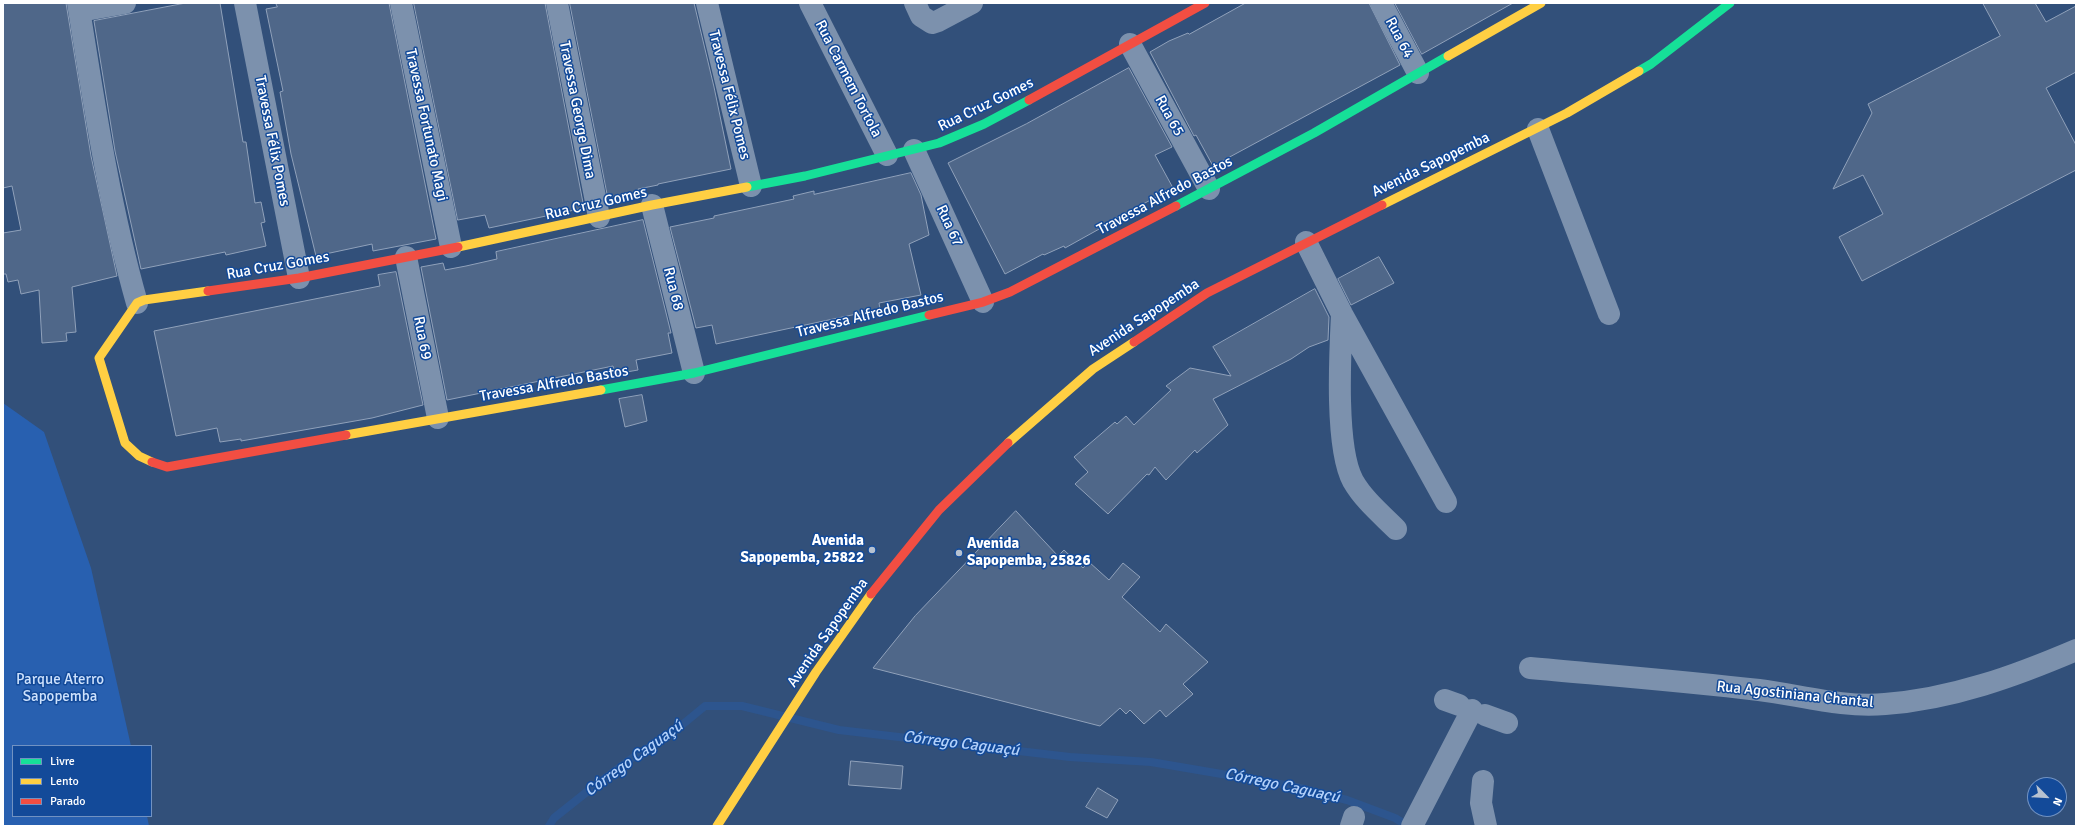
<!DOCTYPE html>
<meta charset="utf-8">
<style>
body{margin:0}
#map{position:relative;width:2079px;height:829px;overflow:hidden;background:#32507a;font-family:Signika,sans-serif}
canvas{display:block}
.frame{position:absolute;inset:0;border:4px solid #fff;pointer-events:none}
.legend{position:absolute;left:12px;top:745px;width:140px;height:72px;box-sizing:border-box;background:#134a99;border:1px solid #7192c2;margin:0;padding:5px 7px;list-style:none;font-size:12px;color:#fff}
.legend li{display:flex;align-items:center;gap:8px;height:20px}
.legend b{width:20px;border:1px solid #7192c2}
.north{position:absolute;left:2027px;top:777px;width:40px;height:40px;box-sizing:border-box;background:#134a99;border:1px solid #7192c2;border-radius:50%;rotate:114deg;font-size:11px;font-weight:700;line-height:16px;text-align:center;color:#fff}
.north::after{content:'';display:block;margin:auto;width:14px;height:18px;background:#b7c2d0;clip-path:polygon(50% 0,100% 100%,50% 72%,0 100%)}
</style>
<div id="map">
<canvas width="2079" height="829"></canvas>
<div class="frame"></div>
<ul class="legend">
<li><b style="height:5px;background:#16e098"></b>Livre</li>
<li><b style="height:5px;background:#ffcf43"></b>Lento</li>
<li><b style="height:5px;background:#f24e42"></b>Parado</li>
</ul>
<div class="north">N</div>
</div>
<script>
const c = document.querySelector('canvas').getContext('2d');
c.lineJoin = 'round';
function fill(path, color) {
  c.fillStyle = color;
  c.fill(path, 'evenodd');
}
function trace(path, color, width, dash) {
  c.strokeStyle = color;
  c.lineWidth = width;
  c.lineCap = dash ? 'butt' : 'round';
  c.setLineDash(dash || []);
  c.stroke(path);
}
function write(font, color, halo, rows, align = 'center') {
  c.font = font + ' Signika,sans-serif';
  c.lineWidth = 3;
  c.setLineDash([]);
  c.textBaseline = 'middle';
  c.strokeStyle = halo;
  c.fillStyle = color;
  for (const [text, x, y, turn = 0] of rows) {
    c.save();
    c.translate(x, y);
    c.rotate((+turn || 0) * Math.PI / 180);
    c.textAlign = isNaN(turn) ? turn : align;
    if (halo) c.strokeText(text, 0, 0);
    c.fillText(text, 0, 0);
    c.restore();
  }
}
const green = new Path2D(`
 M 3,403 L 44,432 L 91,568 L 131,746 L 13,746 L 13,816 L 147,816 L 149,826 L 3,826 Z`);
const stream = new Path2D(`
 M 549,826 L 554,818 L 593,787 L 635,756 L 671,734 L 705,706 L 742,706 L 839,730 L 1070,757 L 1151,762 L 1292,786 L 1347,800 L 1395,818 L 1408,826`);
const building = new Path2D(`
 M 3,3 L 66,3 L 91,156 L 117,276 L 72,287 L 76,332 L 66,333 L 67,341 L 42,343 L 39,290 L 21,294 L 18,280 L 8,282 L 6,274 L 3,274 L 3,233 L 21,230 L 12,186 L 3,188 Z
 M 186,3 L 220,3 L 243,142 L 246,142 L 255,203 L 261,202 L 265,222 L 261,223 L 266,246 L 226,255 L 225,252 L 141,269 L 115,151 L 94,21 Z
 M 276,3 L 389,3 L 436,239 L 373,251 L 372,244 L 316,256 L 291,154 L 280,92 L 283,91 L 266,9 L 277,7 Z
 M 414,3 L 545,3 L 584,208 L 489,228 L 485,215 L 458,220 Z
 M 570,3 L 694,3 L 714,87 L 731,169 L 658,184 L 658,185 L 638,189 L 640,195 L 609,202 Z
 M 1246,3 L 1369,3 L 1400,65 L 1213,166 L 1196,135 L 1194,136 L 1150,52 L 1169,41 L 1188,33 L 1189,34 Z
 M 1395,3 L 1513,3 L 1422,54 Z
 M 1983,3 L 2035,3 L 2046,22 L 2076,6 L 2076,72 L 2046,88 L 2076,145 L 2076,170 L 1862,281 L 1839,237 L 1883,214 L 1863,175 L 1833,189 L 1872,113 L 1868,104 L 2000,36 Z
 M 1129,68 L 1172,147 L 1155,155 L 1173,188 L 1100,227 L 1101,228 L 1065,248 L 1064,246 L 1044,255 L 1043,254 L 1005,274 L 948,163 L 1026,124 Z
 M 911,173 L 921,195 L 929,235 L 909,244 L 921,295 L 879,303 L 880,309 L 716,344 L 712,325 L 696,328 L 670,227 L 714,218 L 714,216 L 794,199 L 793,196 L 814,191 L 814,194 Z
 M 643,220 L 671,333 L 668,333 L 672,353 L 636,360 L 638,370 L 615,374 L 613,366 L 447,400 L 421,267 L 443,263 L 445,270 L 466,266 L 497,259 L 496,252 Z
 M 1379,257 L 1394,283 L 1351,305 L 1338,279 Z
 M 396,272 L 423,405 L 372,418 L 241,441 L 241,439 L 220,442 L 217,428 L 176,436 L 154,331 L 380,286 L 378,275 Z
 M 1315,289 L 1329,317 L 1328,340 L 1309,347 L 1291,359 L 1213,399 L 1228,425 L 1197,453 L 1195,450 L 1166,480 L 1155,467 L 1149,475 L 1147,474 L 1108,514 L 1075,484 L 1088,472 L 1074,457 L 1115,422 L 1117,424 L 1126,416 L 1134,425 L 1171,390 L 1166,386 L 1190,368 L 1231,376 L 1213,347 Z
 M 642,395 L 647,421 L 625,427 L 619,399 Z
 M 1016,511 L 1058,556 L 1064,550 L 1083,568 L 1089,562 L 1109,580 L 1123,563 L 1140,577 L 1122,597 L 1160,632 L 1166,624 L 1208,662 L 1183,684 L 1193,694 L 1166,717 L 1160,710 L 1144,724 L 1130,710 L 1126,714 L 1120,708 L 1100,726 L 873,668 L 915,616 Z
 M 851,761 L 903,766 L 901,789 L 849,785 Z
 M 1098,788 L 1118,800 L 1107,818 L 1086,807 Z`);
const street = new Path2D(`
 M 78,3 C 94,103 109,205 137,303
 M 245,3 L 299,278
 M 401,3 L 451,247
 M 557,3 L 599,217
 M 707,3 L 751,186
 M 810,3 L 887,155
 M 915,3 L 921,16 L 932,23 L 938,21 L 972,3
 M 1381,3 L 1418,73
 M 80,11 L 125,3
 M 1130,44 L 1209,189
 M 1538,129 L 1609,314
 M 914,150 L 983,302
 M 652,205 L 694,373
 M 1306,242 L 1342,314 L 1446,502
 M 406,257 L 438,418
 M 1342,314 C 1340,354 1335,448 1353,481 C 1364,500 1381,514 1396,529
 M 1530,668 C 1606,675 1683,681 1759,690 C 1800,695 1843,708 1885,704 C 1952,699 2015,676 2076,650
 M 1445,700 L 1459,705
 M 1485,715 L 1507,723
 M 1483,781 L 1481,803 L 1486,826
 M 1351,826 L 1354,817
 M 1412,826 L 1472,710`);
const fast = new Path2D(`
 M 1639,71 L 1651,64 L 1730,3
 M 747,187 L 805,176 L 939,143 L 984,124 L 1029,100
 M 1176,206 L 1314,133 L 1448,56
 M 601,390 L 694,373 L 929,315`);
const slow = new Path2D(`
 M 1448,56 L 1541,3
 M 1382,205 L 1567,113 L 1639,71
 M 458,247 L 652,205 L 747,187
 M 346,435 L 601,390
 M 1008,443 L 1093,369 L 1134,342
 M 152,462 L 139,456 L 125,443 L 99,358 L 137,303 L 144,300 L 208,291
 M 717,826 L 816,672 L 871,594`);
const jam = new Path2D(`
 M 1029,100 L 1205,3
 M 208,291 L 299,278 L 458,247
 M 929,315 L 983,302 L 1010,292 L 1176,206
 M 1134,342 L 1207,293 L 1382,205
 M 152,462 L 167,467 L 346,435
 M 871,594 L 939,510 L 1008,443`);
const markers = [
 [872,550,4,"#b7c2d0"],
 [959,553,4,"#b7c2d0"]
];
const streetNames = [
 ["Rua 64",1399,38,62],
 ["Rua Carmem Tortola",848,79,63],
 ["Travessa Félix Pomes",729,95,76],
 ["Rua Cruz Gomes",986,105,-26],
 ["Travessa George Dima",577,110,79],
 ["Rua 65",1169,116,61],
 ["Travessa Fortunato Magi",426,125,78],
 ["Travessa Félix Pomes",272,141,79],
 ["Avenida Sapopemba",1431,165,-26],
 ["Travessa Alfredo Bastos",1165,196,-28],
 ["Rua Cruz Gomes",596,204,-13],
 ["Rua 67",949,226,65],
 ["Rua Cruz Gomes",278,266,-10],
 ["Rua 68",673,289,76],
 ["Travessa Alfredo Bastos",870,315,-14],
 ["Avenida Sapopemba",1144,318,-33],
 ["Rua 69",422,338,79],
 ["Travessa Alfredo Bastos",554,384,-10],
 ["Avenida Sapopemba",828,633,-55],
 ["Rua Agostiniana Chantal",1795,695,6]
];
const poiNames = [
 ["Avenida",864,541],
 ["Sapopemba, 25822",864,558],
 ["Avenida",967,544,"left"],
 ["Sapopemba, 25826",967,561,"left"]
];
const parkNames = [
 ["Parque Aterro",60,680],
 ["Sapopemba",60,697]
];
const waterNames = [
 ["Córrego Caguaçú",961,744,7],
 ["Córrego Caguaçú",634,759,-36],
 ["Córrego Caguaçú",1282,786,12]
];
fill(green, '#2860b0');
trace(stream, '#2d558e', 8);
fill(building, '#4f6789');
trace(building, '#90a1ba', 1);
trace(street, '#7c91ad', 22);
trace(fast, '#16e098', 9);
trace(slow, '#ffcf43', 9);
trace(jam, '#f24e42', 9);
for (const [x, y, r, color] of markers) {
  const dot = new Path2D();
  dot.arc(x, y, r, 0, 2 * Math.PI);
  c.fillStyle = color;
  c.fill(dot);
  trace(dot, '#134a99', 1.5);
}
write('15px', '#fff', '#134a99', streetNames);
write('bold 15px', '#fff', '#134a99', poiNames, 'right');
write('15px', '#cee2fd', '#134a99', parkNames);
write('italic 16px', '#b3d1fa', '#134a99', waterNames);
</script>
